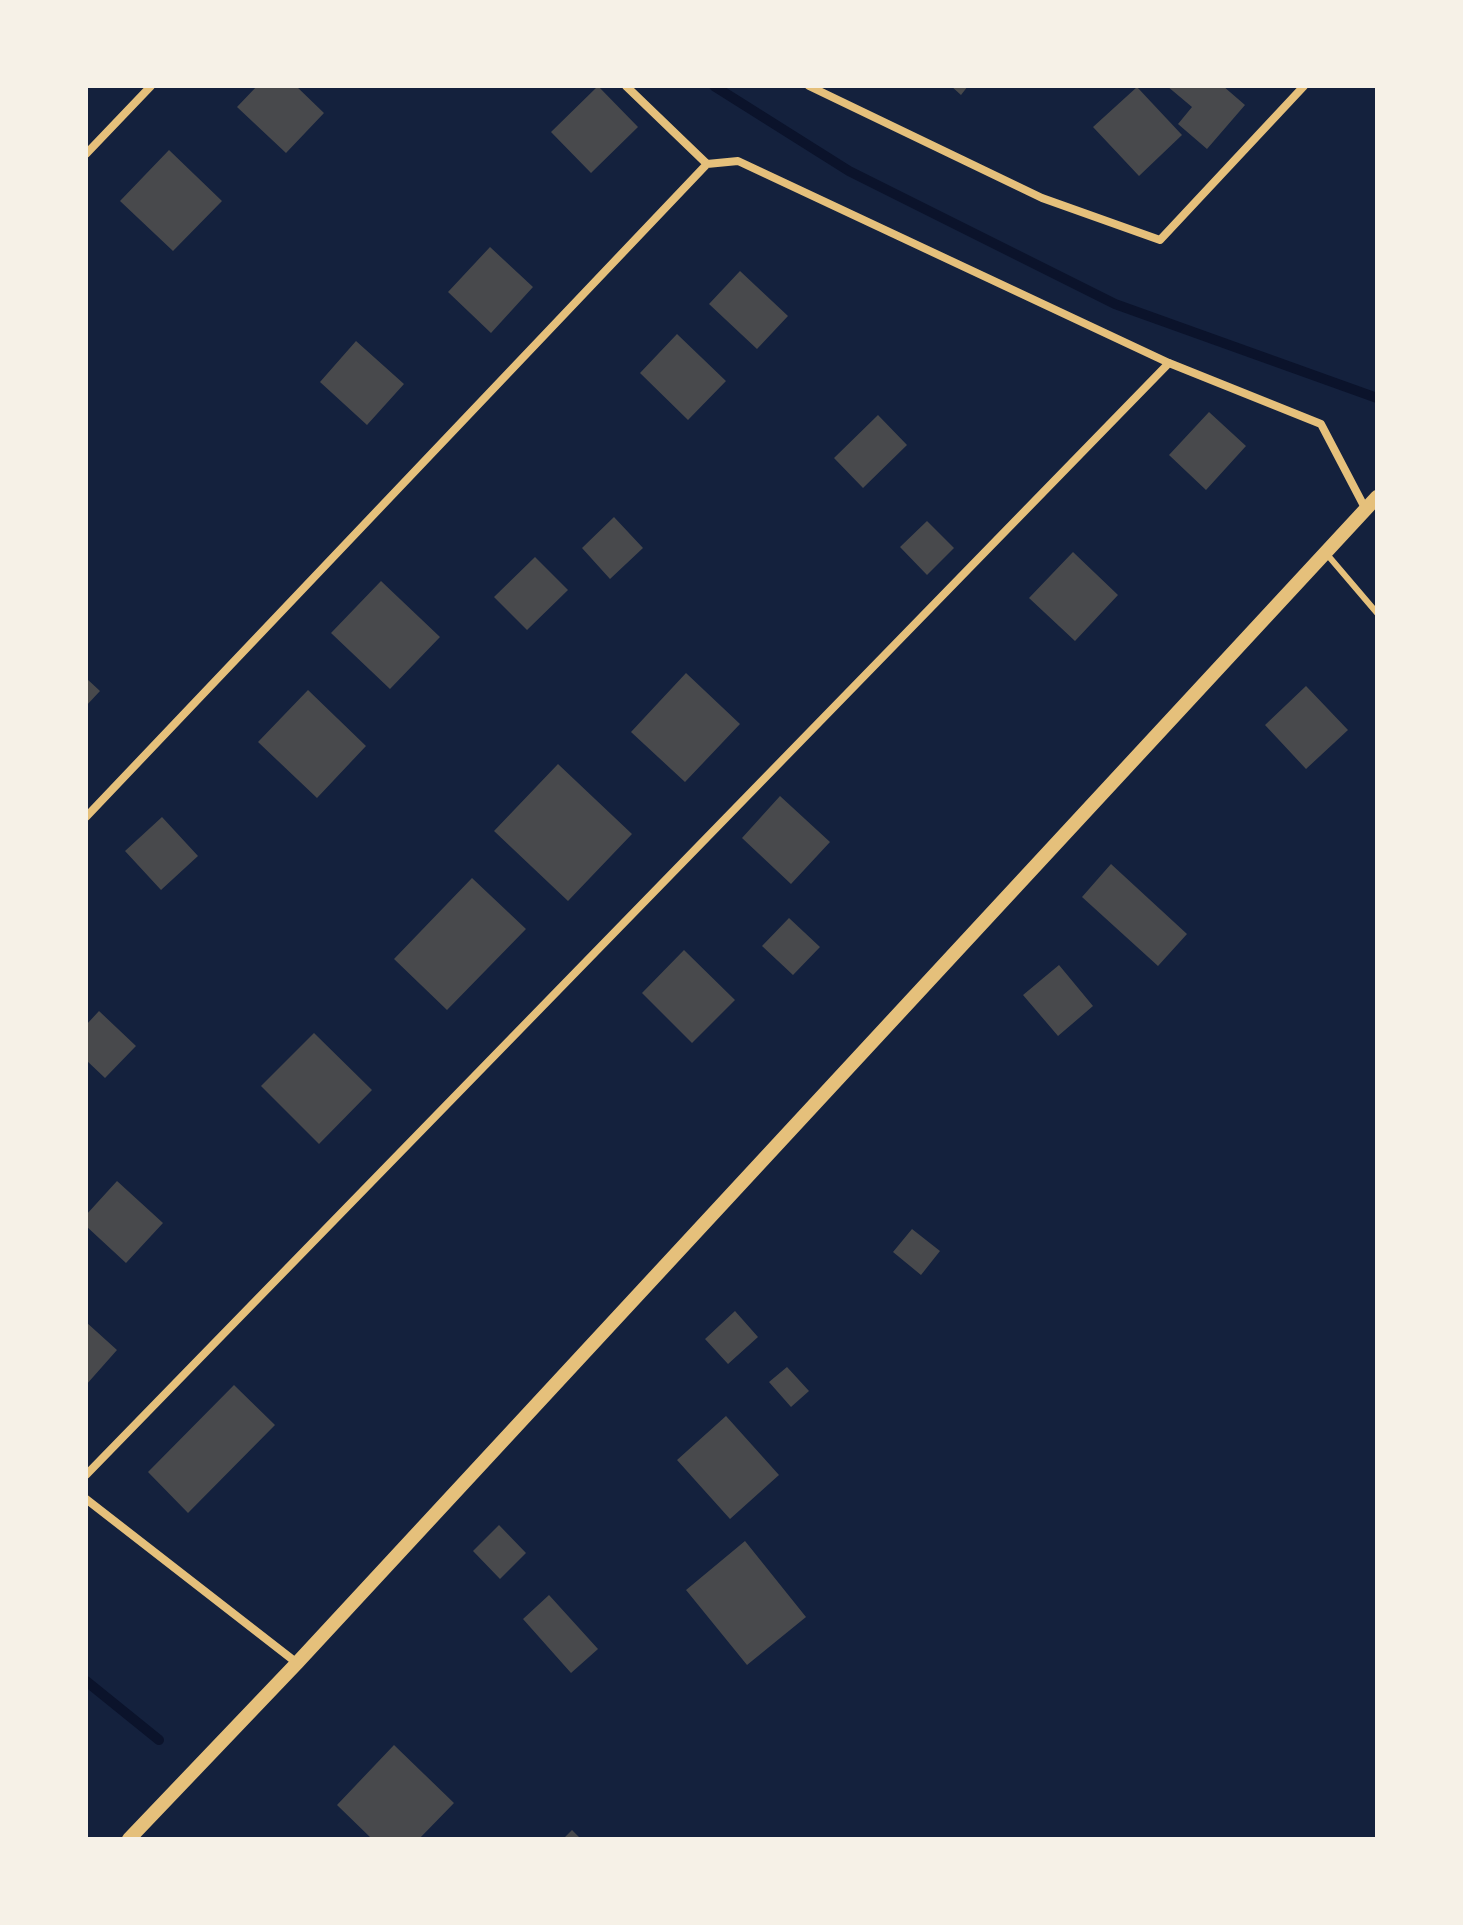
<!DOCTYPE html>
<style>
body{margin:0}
#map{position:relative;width:1463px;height:1925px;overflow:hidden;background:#14213d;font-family:"Fira Sans",sans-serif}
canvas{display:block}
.frame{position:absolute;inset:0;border:88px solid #f6f1e7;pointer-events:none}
</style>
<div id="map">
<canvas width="1463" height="1925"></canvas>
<div class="frame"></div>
</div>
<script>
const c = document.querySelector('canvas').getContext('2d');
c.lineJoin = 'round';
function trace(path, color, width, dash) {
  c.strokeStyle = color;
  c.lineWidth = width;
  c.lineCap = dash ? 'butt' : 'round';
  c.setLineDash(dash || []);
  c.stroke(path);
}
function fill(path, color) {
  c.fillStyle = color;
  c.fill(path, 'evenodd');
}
const stream = new Path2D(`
 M 714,86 L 849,171 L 1115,304 L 1377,398
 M 86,1681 L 159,1740`);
const building = new Path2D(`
 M 257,86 L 296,86 L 324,113 L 286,153 L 237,107 Z
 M 598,86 L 638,127 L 591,173 L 551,132 Z
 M 951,86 L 968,86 L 961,95 Z
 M 1167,86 L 1223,86 L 1245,105 L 1207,149 L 1178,124 L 1192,107 Z
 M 1137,87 L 1182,135 L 1139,176 L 1093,127 Z
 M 169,150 L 222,201 L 173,251 L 120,201 Z
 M 490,247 L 533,287 L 491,333 L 448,292 Z
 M 740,271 L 788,316 L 757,349 L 709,304 Z
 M 677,334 L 726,381 L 688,420 L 640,373 Z
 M 356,341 L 404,384 L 367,425 L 320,382 Z
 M 1209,412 L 1246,446 L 1206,490 L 1169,455 Z
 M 878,415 L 907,445 L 863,488 L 834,458 Z
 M 614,517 L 643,548 L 610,579 L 582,548 Z
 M 927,521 L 954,548 L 927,575 L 900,547 Z
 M 1073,552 L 1118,595 L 1075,641 L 1029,598 Z
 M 535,557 L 568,590 L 527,630 L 494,597 Z
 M 381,581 L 440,637 L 390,689 L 331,633 Z
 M 686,673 L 740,724 L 685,782 L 631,732 Z
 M 86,678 L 100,691 L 86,706 Z
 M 1306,686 L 1348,730 L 1306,769 L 1265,725 Z
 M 308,690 L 366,746 L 317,798 L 258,742 Z
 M 558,764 L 632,834 L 568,901 L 494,831 Z
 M 780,796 L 830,842 L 791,884 L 742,838 Z
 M 162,817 L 198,856 L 161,890 L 125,851 Z
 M 1111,864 L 1187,934 L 1158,966 L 1082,897 Z
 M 472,878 L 526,929 L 447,1010 L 394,959 Z
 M 789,918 L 820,947 L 793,975 L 762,946 Z
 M 684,950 L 735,1000 L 692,1043 L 642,993 Z
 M 1059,965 L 1093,1006 L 1058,1036 L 1023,995 Z
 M 99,1011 L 136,1046 L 105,1078 L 86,1060 L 86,1025 Z
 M 314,1033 L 372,1090 L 319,1144 L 261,1086 Z
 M 117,1181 L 163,1223 L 126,1263 L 86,1226 L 86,1215 Z
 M 912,1229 L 940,1251 L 921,1275 L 893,1252 Z
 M 735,1311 L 758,1337 L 728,1364 L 705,1339 Z
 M 86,1322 L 117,1350 L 86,1385 Z
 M 787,1367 L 809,1391 L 791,1407 L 769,1382 Z
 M 234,1385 L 275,1425 L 188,1513 L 148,1472 Z
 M 726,1416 L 779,1475 L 730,1519 L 677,1460 Z
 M 499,1525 L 526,1553 L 500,1579 L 473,1551 Z
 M 745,1541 L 806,1617 L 747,1665 L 686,1590 Z
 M 549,1595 L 598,1649 L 571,1673 L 523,1619 Z
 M 394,1745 L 454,1803 L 419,1839 L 372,1839 L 337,1805 Z
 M 572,1830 L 581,1839 L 563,1839 Z`);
const service = new Path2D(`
 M 1325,552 L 1377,613`);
const minor = new Path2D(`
 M 626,86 L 707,164 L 738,161 L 1169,363 L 1321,424 L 1365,508
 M 809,86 L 1042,198 L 1160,240 L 1304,86
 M 86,154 L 151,86
 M 86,817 L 707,164
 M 86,1475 L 1169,363
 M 86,1499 L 297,1663`);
const tertiary = new Path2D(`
 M 129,1839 L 297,1663 L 1377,497`);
trace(stream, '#0b132b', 10);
fill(building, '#48494c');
trace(service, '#e5c07b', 6);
trace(minor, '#e5c07b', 8);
trace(tertiary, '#e5c07b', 14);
</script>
